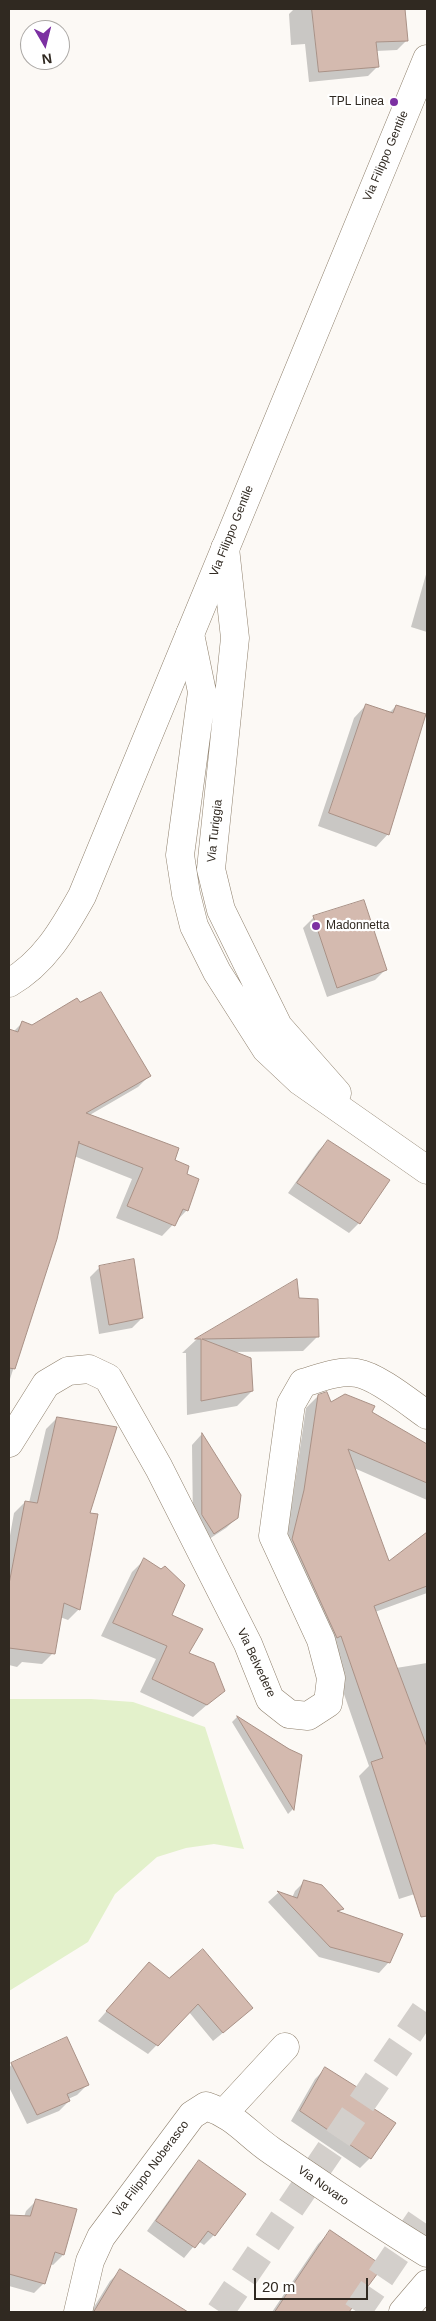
<!DOCTYPE html>
<style>
body{margin:0}
#map{position:relative;width:436px;height:2321px;overflow:hidden;background:#fcf9f5;font-family:Helvetica,sans-serif}
canvas{display:block}
.frame{position:absolute;inset:0;border:10px solid #302921;pointer-events:none}
.north{position:absolute;left:20px;top:20px;width:50px;height:50px;box-sizing:border-box;background:#fff;border:1px solid #aca9a6;border-radius:50%;rotate:172deg;font-size:14px;font-weight:700;line-height:20px;text-align:center;color:#302921}
.north::after{content:'';display:block;margin:auto;width:18px;height:22px;background:#7c30a2;clip-path:polygon(50% 0,100% 100%,50% 72%,0 100%)}
.scale{position:absolute;left:254px;top:2278px;width:114px;height:22px;box-sizing:border-box;border:2px solid #302921;border-top:0;padding-left:6px;font-size:15px;line-height:18px;white-space:nowrap;color:#302921;-webkit-text-stroke:4px #fff;paint-order:stroke}
</style>
<div id="map">
<canvas width="436" height="2321"></canvas>
<div class="frame"></div>
<div class="north">N</div>
<div class="scale">20 m</div>
</div>
<script>
const c = document.querySelector('canvas').getContext('2d');
c.lineJoin = 'round';
function fill(path, color) {
  c.fillStyle = color;
  c.fill(path, 'evenodd');
}
function trace(path, color, width, dash) {
  c.strokeStyle = color;
  c.lineWidth = width;
  c.lineCap = dash ? 'butt' : 'round';
  c.setLineDash(dash || []);
  c.stroke(path);
}
function write(font, color, halo, rows, align = 'center') {
  c.font = font + ' Helvetica,sans-serif';
  c.lineWidth = 4.5;
  c.setLineDash([]);
  c.textBaseline = 'middle';
  c.strokeStyle = halo;
  c.fillStyle = color;
  for (const [text, x, y, turn = 0] of rows) {
    c.save();
    c.translate(x, y);
    c.rotate((+turn || 0) * Math.PI / 180);
    c.textAlign = isNaN(turn) ? turn : align;
    if (halo) c.strokeText(text, 0, 0);
    c.fillText(text, 0, 0);
    c.restore();
  }
}
const green = new Path2D(`
 M 9,1699 L 91,1699 L 133,1702 L 205,1727 L 244,1849 L 214,1844 L 186,1848 L 157,1857 L 115,1894 L 88,1942 L 9,1991 Z`);
const shadow = new Path2D(`
 M 294,9 L 404,9 L 407,40 L 397,50 L 376,51 L 378,66 L 368,76 L 309,82 L 305,44 L 291,45 L 289,14 Z
 M 427,571 L 427,632 L 411,627 Z
 M 366,705 L 389,713 L 396,706 L 388,834 L 376,847 L 318,826 L 354,718 Z
 M 363,901 L 385,970 L 375,980 L 327,997 L 303,928 L 313,918 Z
 M 22,1023 L 149,1076 L 138,1087 L 88,1116 L 173,1161 L 185,1174 L 187,1210 L 162,1236 L 116,1218 L 132,1179 L 74,1156 L 56,1239 L 9,1382 L 9,1176 L 18,1151 L 9,1138 L 64,1076 L 9,1084 L 9,1030 L 13,1032 Z
 M 328,1141 L 359,1223 L 349,1233 L 288,1193 L 318,1151 Z
 M 100,1267 L 142,1318 L 132,1328 L 99,1334 L 90,1277 Z
 M 296,1281 L 298,1300 L 318,1336 L 303,1351 L 233,1352 L 252,1391 L 237,1406 L 187,1415 L 186,1353 L 182,1353 L 196,1340 Z
 M 318,1396 L 330,1404 L 370,1412 L 387,1425 L 427,1447 L 427,1500 L 354,1468 L 388,1563 L 427,1534 L 427,1593 L 375,1612 L 396,1668 L 427,1663 L 427,1890 L 399,1899 L 359,1776 L 369,1766 L 328,1648 L 280,1552 L 292,1503 L 306,1408 Z
 M 57,1418 L 79,1609 L 68,1620 L 60,1617 L 53,1653 L 42,1664 L 22,1662 L 17,1667 L 9,1665 L 9,1541 L 14,1513 L 25,1502 L 29,1503 L 46,1429 Z
 M 201,1435 L 240,1496 L 237,1518 L 226,1528 L 203,1543 L 193,1526 L 192,1445 Z
 M 144,1560 L 161,1571 L 170,1615 L 188,1654 L 224,1690 L 193,1717 L 140,1692 L 156,1659 L 101,1636 L 132,1572 Z
 M 237,1717 L 301,1756 L 293,1809 L 288,1814 L 232,1722 Z
 M 305,1881 L 342,1909 L 338,1913 L 389,1962 L 379,1973 L 319,1957 L 268,1902 L 278,1893 L 292,1898 L 295,1891 Z
 M 140,1973 L 169,1980 L 242,2017 L 213,2041 L 189,2012 L 148,2054 L 98,2021 Z
 M 12,2064 L 87,2085 L 77,2095 L 68,2099 L 69,2101 L 59,2111 L 27,2124 L 9,2087 L 9,2068 Z
 M 325,2069 L 360,2102 L 395,2123 L 370,2158 L 360,2168 L 291,2121 L 315,2079 Z
 M 199,2162 L 214,2235 L 204,2245 L 198,2241 L 184,2258 L 147,2231 L 189,2172 Z
 M 36,2201 L 75,2210 L 63,2255 L 53,2265 L 50,2264 L 44,2283 L 34,2293 L 9,2286 L 9,2223 L 17,2217 L 24,2217 L 26,2211 Z
 M 330,2232 L 381,2267 L 348,2312 L 272,2312 L 318,2244 Z
 M 120,2271 L 185,2312 L 91,2312 L 110,2281 Z`);
const building = new Path2D(`
 M 312,9 L 405,9 L 408,41 L 376,42 L 379,67 L 319,72 Z
 M 366,704 L 393,713 L 396,705 L 426,714 L 389,835 L 329,813 Z
 M 364,900 L 387,970 L 337,988 L 313,916 Z
 M 101,992 L 151,1076 L 86,1113 L 179,1148 L 175,1160 L 189,1166 L 187,1174 L 199,1179 L 188,1211 L 183,1209 L 175,1226 L 127,1206 L 143,1168 L 79,1143 L 79,1141 L 57,1239 L 15,1369 L 9,1368 L 9,1029 L 18,1032 L 22,1021 L 32,1025 L 77,998 L 80,1002 Z
 M 328,1140 L 390,1180 L 360,1224 L 297,1183 Z
 M 134,1259 L 143,1318 L 109,1325 L 99,1266 Z
 M 297,1279 L 299,1298 L 318,1299 L 319,1337 L 202,1339 L 251,1358 L 253,1391 L 201,1401 L 201,1339 L 195,1339 Z
 M 327,1392 L 331,1402 L 345,1394 L 375,1406 L 372,1412 L 427,1444 L 427,1483 L 348,1449 L 389,1561 L 427,1532 L 427,1586 L 374,1606 L 427,1747 L 427,1916 L 421,1917 L 371,1762 L 383,1758 L 341,1636 L 337,1638 L 292,1539 L 304,1490 L 318,1395 Z
 M 57,1417 L 117,1427 L 90,1513 L 98,1514 L 80,1610 L 64,1603 L 55,1654 L 9,1648 L 9,1584 L 25,1501 L 37,1503 Z
 M 202,1433 L 241,1495 L 238,1518 L 214,1534 L 202,1515 Z
 M 144,1558 L 161,1569 L 165,1566 L 185,1585 L 172,1615 L 203,1629 L 189,1653 L 214,1663 L 225,1691 L 207,1705 L 152,1679 L 167,1646 L 113,1623 Z
 M 237,1716 L 289,1749 L 302,1755 L 294,1810 Z
 M 304,1880 L 322,1885 L 344,1909 L 337,1911 L 403,1934 L 390,1963 L 330,1947 L 277,1891 L 297,1898 Z
 M 203,1949 L 253,2008 L 223,2033 L 198,2004 L 158,2046 L 106,2011 L 149,1962 L 169,1978 Z
 M 67,2037 L 89,2085 L 67,2094 L 70,2101 L 37,2115 L 11,2063 Z
 M 325,2067 L 368,2094 L 362,2101 L 396,2123 L 371,2159 L 300,2111 Z
 M 199,2160 L 246,2194 L 215,2236 L 208,2231 L 195,2248 L 156,2221 Z
 M 36,2199 L 77,2209 L 64,2255 L 55,2252 L 45,2284 L 9,2274 L 9,2215 L 30,2216 Z
 M 330,2230 L 383,2266 L 349,2312 L 275,2312 Z
 M 120,2269 L 188,2312 L 94,2312 Z`);
const motorwayTunnel = new Path2D(`
 M 220,2312 L 427,2007
 M 357,2312 L 427,2209`);
const minor = new Path2D(`
 M 225,548 L 235,638 L 211,869 L 221,910 L 278,1026 L 337,1093
 M 190,634 L 202,692 L 180,855 L 186,894 L 194,926 L 217,972 L 266,1049 L 300,1081 L 427,1170
 M 9,1443 L 46,1384 L 68,1371 L 89,1369 L 108,1378 L 159,1468 L 248,1644 L 270,1699 L 289,1714 L 308,1716 L 328,1703 L 331,1678 L 321,1640 L 273,1536 L 291,1404 L 303,1383 C 320,1378 339,1370 357,1373 C 377,1376 410,1403 427,1415
 M 225,2112 L 285,2047
 M 78,2312 L 90,2261 L 101,2237 L 192,2115 L 206,2106 C 236,2116 247,2134 272,2151 C 323,2186 374,2221 427,2253
 M 403,2312 L 427,2284`);
const tertiary = new Path2D(`
 M 9,983 C 44,963 63,930 82,896 L 427,59`);
const markers = [
 [394,102,5,"#7c30a2"],
 [316,926,5,"#7c30a2"]
];
const poiNames = [
 ["TPL Linea",384,102],
 ["Madonnetta",326,926,"left"]
];
const streetNames = [
 ["Via Filippo Gentile",386,156,-67],
 ["Via Filippo Gentile",232,531,-68],
 ["Via Turiggia",215,831,-84],
 ["Via Belvedere",256,1663,65],
 ["Via Filippo Noberasco",151,2169,-53],
 ["Via Novaro",323,2186,35]
];
fill(green, '#e3f1cb');
fill(shadow, '#0003');
fill(building, '#d4baaf');
trace(building, '#a99186', 1);
trace(motorwayTunnel, '#d3cfcb', 28, [28, 14]);
trace(minor, '#8f806d', 29);
trace(tertiary, '#8f806d', 29);
trace(minor, '#fff', 28);
trace(tertiary, '#fff', 28);
for (const [x, y, r, color] of markers) {
  const dot = new Path2D();
  dot.arc(x, y, r, 0, 2 * Math.PI);
  c.fillStyle = color;
  c.fill(dot);
  trace(dot, '#fff', 2);
}
write('12px', '#302921', '#fff', poiNames, 'right');
write('12px', '#302921', '#fff', streetNames);
</script>
